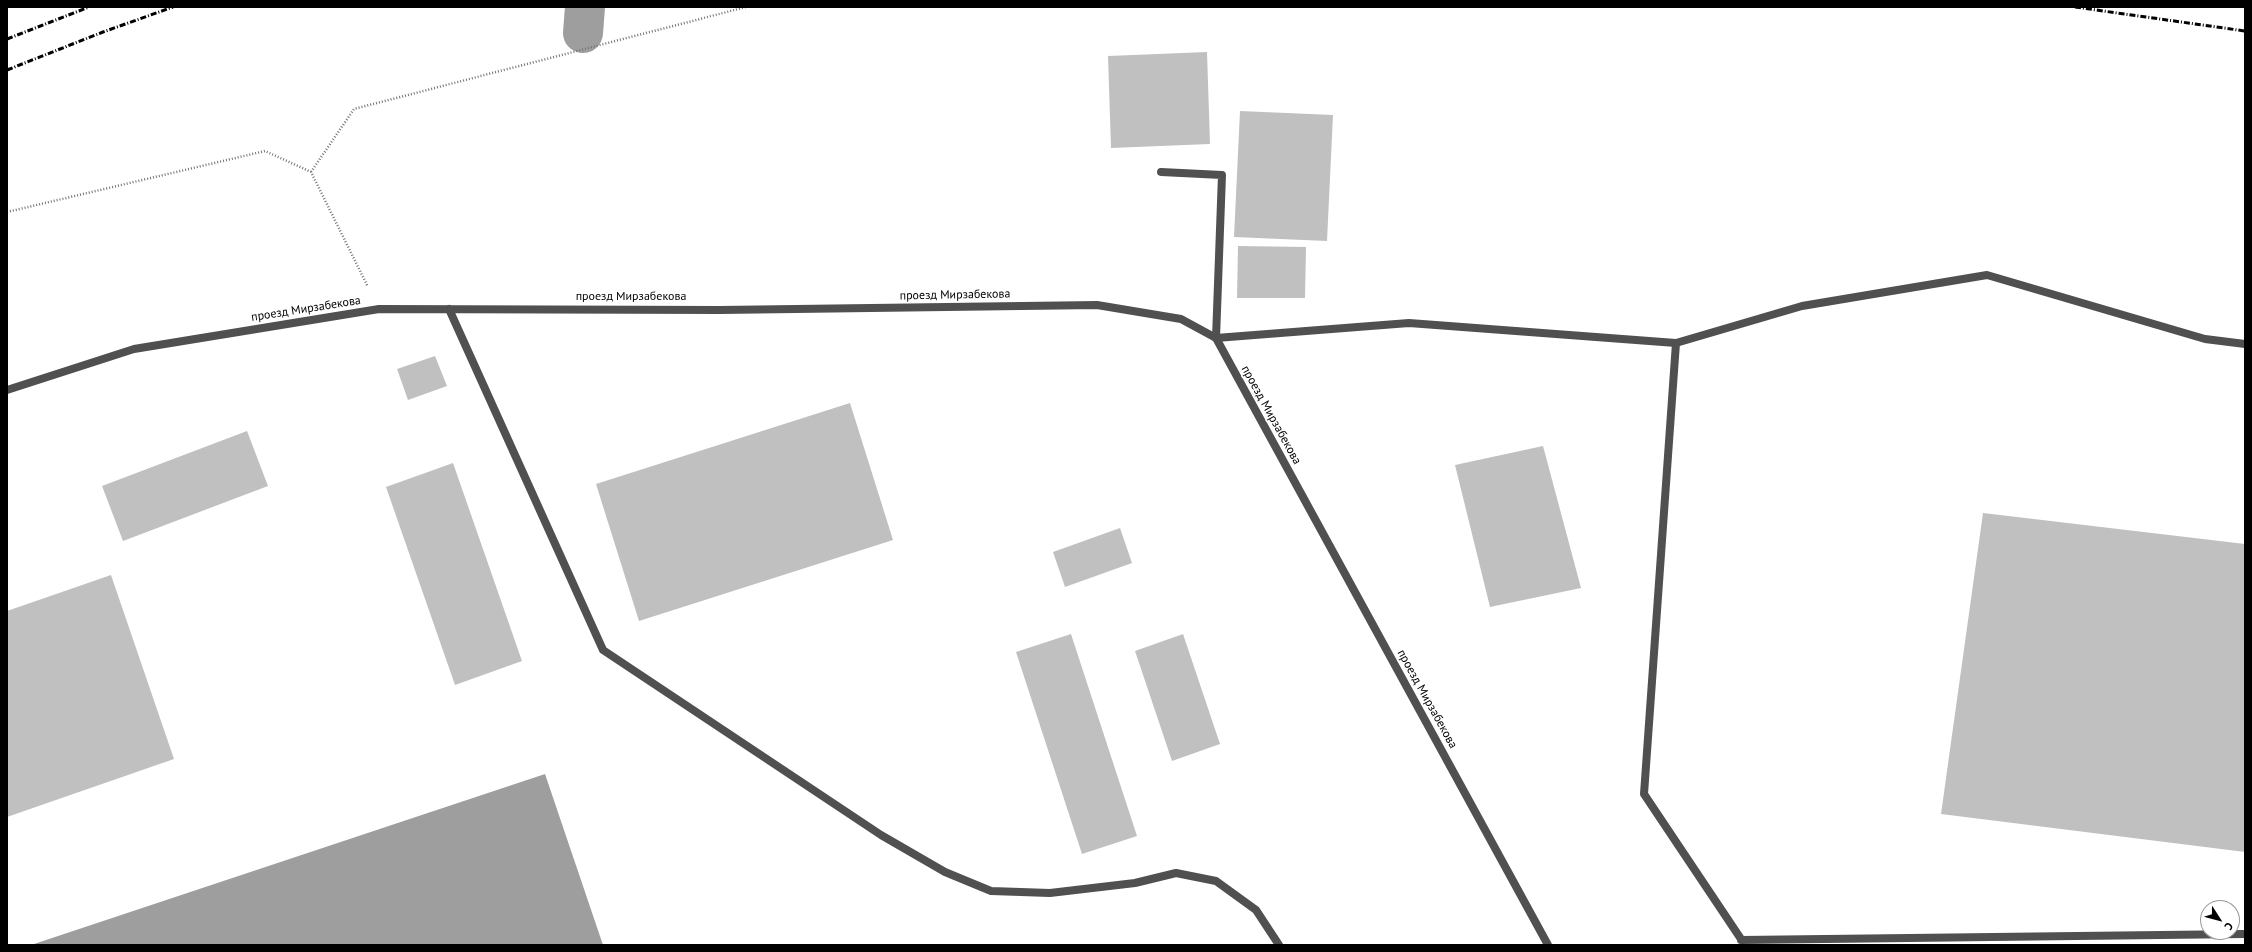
<!DOCTYPE html>
<meta charset="utf-8">
<style>
body{margin:0}
#map{position:relative;width:2252px;height:952px;overflow:hidden;background:#fff;font-family:"PT Sans",sans-serif}
canvas{display:block}
.frame{position:absolute;inset:0;border:8px solid #000;pointer-events:none}
.north{position:absolute;left:2200px;top:900px;width:40px;height:40px;box-sizing:border-box;background:#fff;border:1px solid #999;border-radius:50%;rotate:126deg;font-size:11px;font-weight:700;line-height:16px;text-align:center;color:#000}
.north::after{content:'';display:block;margin:auto;width:14px;height:18px;background:#000;clip-path:polygon(50% 0,100% 100%,50% 72%,0 100%)}
</style>
<div id="map">
<canvas width="2252" height="952"></canvas>
<div class="frame"></div>
<div class="north">С</div>
</div>
<script>
const c = document.querySelector('canvas').getContext('2d');
c.lineJoin = 'round';
function fill(path, color) {
  c.fillStyle = color;
  c.fill(path, 'evenodd');
}
function trace(path, color, width, dash) {
  c.strokeStyle = color;
  c.lineWidth = width;
  c.lineCap = dash ? 'butt' : 'round';
  c.setLineDash(dash || []);
  c.stroke(path);
}
function write(font, color, halo, rows, align = 'center') {
  c.font = font + ' "PT Sans",sans-serif';
  c.lineWidth = 3;
  c.setLineDash([]);
  c.textBaseline = 'middle';
  c.strokeStyle = halo;
  c.fillStyle = color;
  for (const [text, x, y, turn = 0] of rows) {
    c.save();
    c.translate(x, y);
    c.rotate((+turn || 0) * Math.PI / 180);
    c.textAlign = isNaN(turn) ? turn : align;
    if (halo) c.strokeText(text, 0, 0);
    c.fillText(text, 0, 0);
    c.restore();
  }
}
const water = new Path2D(`
 M 545,774 L 603,945 L 31,945 Z`);
const canal = new Path2D(`
 M 583,33 L 585,7`);
const building = new Path2D(`
 M 1207,52 L 1210,144 L 1111,148 L 1108,56 Z
 M 1240,111 L 1333,115 L 1327,241 L 1234,237 Z
 M 1238,246 L 1306,247 L 1305,298 L 1237,298 Z
 M 435,356 L 447,386 L 408,400 L 397,369 Z
 M 850,403 L 893,540 L 639,621 L 596,484 Z
 M 247,431 L 268,486 L 123,541 L 102,486 Z
 M 1543,446 L 1581,588 L 1490,607 L 1455,465 Z
 M 453,463 L 522,661 L 455,685 L 386,487 Z
 M 1983,513 L 2245,544 L 2245,852 L 1941,814 Z
 M 1120,528 L 1132,563 L 1065,587 L 1053,552 Z
 M 111,575 L 174,759 L 7,817 L 7,611 Z
 M 1071,634 L 1137,836 L 1082,854 L 1016,652 Z
 M 1183,634 L 1220,744 L 1172,761 L 1135,651 Z`);
const path = new Path2D(`
 M 311,172 L 354,109 L 746,7
 M 7,212 L 265,151 L 311,172 L 368,287`);
const service = new Path2D(`
 M 1161,172 L 1222,175 L 1216,338 L 1409,323 L 1676,343 L 1644,794 L 1745,945
 M 449,309 L 603,650 L 881,835 L 945,872 L 991,891 L 1050,893 L 1135,883 L 1176,873 L 1216,881 L 1256,910 L 1279,945
 M 1676,343 L 1802,306 L 1987,275 L 2205,339 L 2245,344
 M 1741,940 L 2245,934`);
const minor = new Path2D(`
 M 7,390 L 134,349 L 379,309 L 720,310 L 1097,305 L 1181,319 L 1216,338 L 1548,945`);
const rail = new Path2D(`
 M 2075,7 L 2245,31
 M 7,39 L 89,7
 M 7,70 L 103,32 L 173,7`);
const streetNames = [
 ["проезд Мирзабекова",955,295,-1],
 ["проезд Мирзабекова",631,297],
 ["проезд Мирзабекова",306,309,-9],
 ["проезд Мирзабекова",1271,415,61],
 ["проезд Мирзабекова",1427,699,61]
];
fill(water, '#9e9e9e');
trace(canal, '#9e9e9e', 40);
fill(building, '#c0c0c0');
trace(path, '#727272', 2.5, [1, 2]);
trace(service, '#505050', 8);
trace(minor, '#505050', 8);
trace(rail, '#000', 3, [6, 2, 1, 2]);
write('12px', '#000', '#fff', streetNames);
</script>
